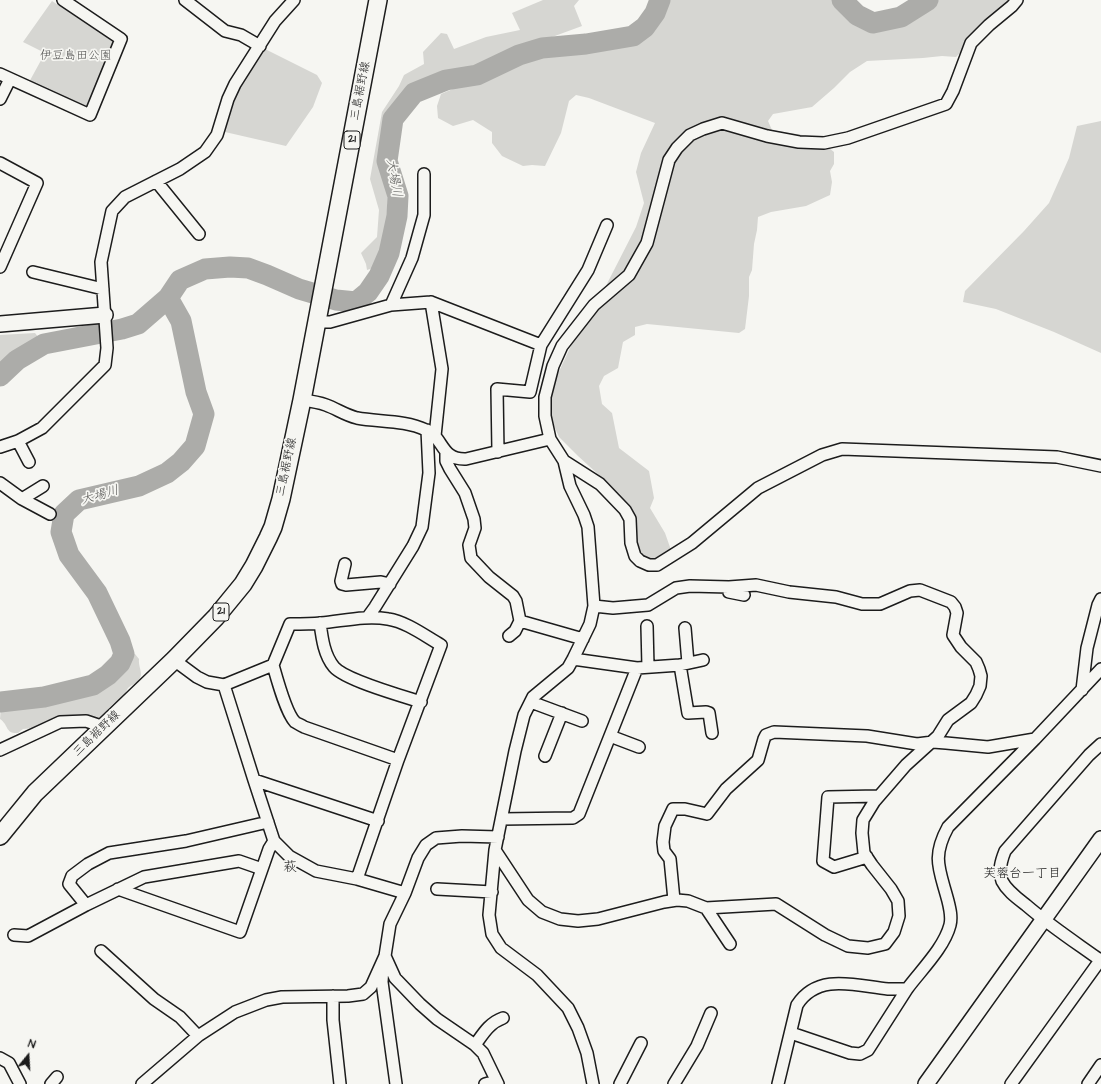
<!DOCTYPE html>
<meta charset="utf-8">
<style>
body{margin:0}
#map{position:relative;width:1101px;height:1084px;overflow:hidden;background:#f6f6f2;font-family:"Architects Daughter",sans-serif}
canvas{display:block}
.north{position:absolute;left:8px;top:1036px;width:40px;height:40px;-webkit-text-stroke:3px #f6f6f2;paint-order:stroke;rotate:18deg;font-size:11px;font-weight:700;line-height:16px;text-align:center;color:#1c1c1c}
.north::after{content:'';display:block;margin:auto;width:14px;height:18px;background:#1c1c1c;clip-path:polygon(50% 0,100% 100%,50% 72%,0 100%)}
</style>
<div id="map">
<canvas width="1101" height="1084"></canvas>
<div class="north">N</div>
</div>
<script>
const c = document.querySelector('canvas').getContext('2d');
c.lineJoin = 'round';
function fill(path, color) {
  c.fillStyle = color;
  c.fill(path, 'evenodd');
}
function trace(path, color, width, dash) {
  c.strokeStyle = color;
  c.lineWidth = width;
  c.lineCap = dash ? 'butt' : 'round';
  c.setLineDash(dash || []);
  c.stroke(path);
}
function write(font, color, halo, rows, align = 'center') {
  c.font = font + ' "Architects Daughter","Klee One",sans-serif';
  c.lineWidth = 3.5;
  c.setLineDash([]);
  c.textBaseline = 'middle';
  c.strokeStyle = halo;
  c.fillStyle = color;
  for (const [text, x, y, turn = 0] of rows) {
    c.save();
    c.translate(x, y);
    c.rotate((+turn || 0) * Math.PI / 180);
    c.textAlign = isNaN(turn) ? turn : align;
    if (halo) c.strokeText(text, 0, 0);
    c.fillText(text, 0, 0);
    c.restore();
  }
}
const green = new Path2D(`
 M 543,0 L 579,0 L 574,6 L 582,26 L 449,75 L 426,81 L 417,89 L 403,94 L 399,103 L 393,136 L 387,206 L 388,233 L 383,257 L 376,267 L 367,270 L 366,264 L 361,253 L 377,237 L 379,210 L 370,179 L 382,112 L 399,86 L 404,75 L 424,64 L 423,52 L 441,33 L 447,34 L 454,49 L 486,37 L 520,30 L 512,13 Z
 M 662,0 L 836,0 L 862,24 L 901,27 L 938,0 L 1013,0 L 956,57 L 942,56 L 923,58 L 867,61 L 850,72 L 834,88 L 812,107 L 773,114 L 768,121 L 772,130 L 815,137 L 834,152 L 834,164 L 830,171 L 832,182 L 830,195 L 806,206 L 771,212 L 758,217 L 757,230 L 754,244 L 752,270 L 749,277 L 749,296 L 745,329 L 739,333 L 647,324 L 635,327 L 635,335 L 623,342 L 618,368 L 604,376 L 599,386 L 602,404 L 612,413 L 619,448 L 649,471 L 654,498 L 650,508 L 665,533 L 671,550 L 668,555 L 649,560 L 638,551 L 631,508 L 611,486 L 578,456 L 559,437 L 550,417 L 549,393 L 576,335 L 590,317 L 636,227 L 644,203 L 636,172 L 641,153 L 655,123 L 589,98 L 576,95 L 569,101 L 561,133 L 545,166 L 532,165 L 523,166 L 502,156 L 492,143 L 492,132 L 473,120 L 453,126 L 438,118 L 437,106 L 441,94 L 528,57 L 624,41 L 649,30 L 663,6 Z
 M 52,1 L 116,43 L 90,105 L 84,108 L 28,84 L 45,53 L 23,42 Z
 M 263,48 L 317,75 L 322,83 L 313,107 L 286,146 L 225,132 L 230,105 Z
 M 1101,121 L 1101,353 L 1054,332 L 996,309 L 963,302 L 965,291 L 1024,231 L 1049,203 L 1069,158 L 1077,126 Z
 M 35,333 L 39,338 L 0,371 L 0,335 Z
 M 129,652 L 135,654 L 139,659 C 138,666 143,673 140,678 C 137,684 132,684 128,688 C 126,691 125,695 123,697 C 116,702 108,706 105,715 L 100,718 L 70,715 L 63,716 L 46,721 L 34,728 L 23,729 L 18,733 C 5,734 9,725 0,719 L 1,706 L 30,704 L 73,694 L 90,692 L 112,678 L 126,661 L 126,655 Z`);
const river = new Path2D(`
 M 842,0 L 857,15 L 873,23 L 901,17 L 928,0
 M 0,376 L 17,360 L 44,344 L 122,329 L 138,324 L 168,298 L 180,280 L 205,269 L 230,267 L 248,268 L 267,275 L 299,289 L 336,300 L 356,302 L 368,292 L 379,276 L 389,253 L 397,216 L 398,196 L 387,161 L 393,119 L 414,93 L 446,80 L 477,75 L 519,55 L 542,48 L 586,44 L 633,36 L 645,27 L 655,13 L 660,0
 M 0,702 L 44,697 L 93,685 L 108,675 L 120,663 L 124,654 L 120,641 L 97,593 L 69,555 L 61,532 L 64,514 L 79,500 L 139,486 L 167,473 L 181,462 L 195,446 L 204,414 L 196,392 L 181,321 L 168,298`);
const street = new Path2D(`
 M 185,0 L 225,31 L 241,35 L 260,46
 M 1017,0 L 1012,6 L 989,25 L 971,43 L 953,91 L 946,104 L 848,138 L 824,143 L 799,142 L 767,136 L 722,123 L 703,129 L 690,135 L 677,148 L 669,160 L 647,243 L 629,275 L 594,305 L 562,346 L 553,366 L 545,397 L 545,416 L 550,439 L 564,461 L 600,484 L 625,510 L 630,519 L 631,543 L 635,556 L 640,561 L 649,565 L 657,565 L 692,543 L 758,488 L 822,455 L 842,449 L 1057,457 L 1101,466
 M 0,74 L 90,115 L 121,39 L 63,0
 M 0,99 L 10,79
 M 0,163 L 37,183 L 0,267
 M 156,181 L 199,234
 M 33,272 L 103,289
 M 431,302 L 442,369 L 435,436
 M 391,305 L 412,258 L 424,215 L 424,174
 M 317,322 L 330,322 L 391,305 L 431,302 L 541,345 L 530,392 L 497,389 L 498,452
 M 541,345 L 588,270 L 607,225
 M 302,400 C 310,401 318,402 326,405 C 337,409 345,415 357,418 C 379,422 405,420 426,430 C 444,437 440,460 466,459 L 550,439
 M 18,441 L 29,462
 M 0,447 L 18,441 L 42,428 L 105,365 L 107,348 L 101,262 L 112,211 L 125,197 L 180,169 L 205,152 L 217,135 L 228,99 L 235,84 L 275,21 L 294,0
 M 446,452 L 446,461 L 450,469 L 465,493 L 474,519 L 475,528 L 469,545 L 471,558 L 489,577 L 513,596 L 516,601 L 520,621 L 515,631 L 509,636
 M 564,461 L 570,486 L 584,515 L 588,527 L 594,606 L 590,624 L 573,659 L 568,668 L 533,697 L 524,715 L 515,751 L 495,850 L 489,915 L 492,934 L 501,948 L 537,975 L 568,1008 L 578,1028 L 587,1053 L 593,1084
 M 0,483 L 22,499 L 50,514
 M 22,499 L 43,486
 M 345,564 L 341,581 L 342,584 L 346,585 L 381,582 L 390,584
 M 729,587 L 729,592 L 744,595
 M 594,606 L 613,608 L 648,605 L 676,588 L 690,586 L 729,587 L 756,585 L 789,592 L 836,597 L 862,604 L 880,604 L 910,591 L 920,590 L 951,602 L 955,607 L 957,613 L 953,635 L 961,647 L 976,662 L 979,669 L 981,676 L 980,686 L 976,695 L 971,703 L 948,720 L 938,736 L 906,765 L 874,802 L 863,820 L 862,833 L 864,853 L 872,865 L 891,889 L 898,901 L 899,916 L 894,932 L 885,944 L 868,948 L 848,946 L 825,935 L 776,904 L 706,908
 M 367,618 L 375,607 L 413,546 L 422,527 L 429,473 L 427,430
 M 520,621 L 583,639
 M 320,623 C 322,638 324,655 334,667 C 345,680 402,696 421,702
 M 647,626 L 648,667
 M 685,628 L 688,663
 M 573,659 L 637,668 L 680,665 L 703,660
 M 174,660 L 197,677 L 207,682 L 224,685 L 273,665 L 290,624 C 300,624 311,624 321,623 C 343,621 366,615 388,619 C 407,622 425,636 441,645 L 398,760 L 357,879 L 316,871 L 289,856 L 274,841 L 254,780 L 224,685
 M 273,665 C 277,679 286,713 295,722 C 298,724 301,725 304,727 L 398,760
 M 680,665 L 688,713 L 706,712 L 709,713 L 712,733
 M 1082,690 L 1087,648 L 1098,605 L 1101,599
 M 531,702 L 582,721
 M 610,736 L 639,747
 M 0,750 L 60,722 L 86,721 L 104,727
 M 545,756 L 562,713
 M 254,780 L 378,821
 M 502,819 L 573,818 L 579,814 L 637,668
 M 495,850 L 528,900 L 542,912 L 560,919 L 578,921 L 598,919 L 664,902 L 677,900 L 688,901 L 706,908 L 730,944
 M 867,857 L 834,867 L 823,861 L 828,797 L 878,796
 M 357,879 L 405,893
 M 118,889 L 240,932 L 269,849 L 274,841
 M 437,889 L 492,892
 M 674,900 L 670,859 L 664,851 L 663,842 L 665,826 L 673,809 L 685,809 L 707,814 L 726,789 L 758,760 L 764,739 L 766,735 L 774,732 L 867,736 L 917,744 L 933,742 L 946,743 L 988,747 L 1035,739
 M 86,905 L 69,884 L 72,876 L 88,864 L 109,853 L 186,841 L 268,822
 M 14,935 L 28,936 L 86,905 L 144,877 L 239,861 L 262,869
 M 101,951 L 154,999 L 180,1017 L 198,1036
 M 385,956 L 395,978 L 420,1004 L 437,1019 L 475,1045 L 483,1053 L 498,1084
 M 1100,960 C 1075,942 1049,925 1026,905 C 1017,898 1007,891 1002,881 C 998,871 1001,861 1005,851 L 1089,755 L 1101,744
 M 383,967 L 382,982 L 396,1084
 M 333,996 L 333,1020 L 340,1084
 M 791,1033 L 850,1053 L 860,1054 L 868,1050 L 907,989
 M 475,1045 C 483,1034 489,1023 503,1018
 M 0,1058 L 9,1063 L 20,1084
 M 51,1084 L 57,1077
 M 142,1084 L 198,1036 L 235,1012 L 266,1000 L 282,997 L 348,996 L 363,994 L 371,987 L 385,956 L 390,924 L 405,893 L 418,858 L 426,845 L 436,838 L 462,836 L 498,837
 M 485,1084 L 496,1081
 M 620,1084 L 641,1043
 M 674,1084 L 697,1046 L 711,1013
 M 778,1084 L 797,1005 C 818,972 857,986 888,989 C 895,989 901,989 907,989 C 921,970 944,948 950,925 C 952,917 950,909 948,901 C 940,870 931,858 948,827 L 1035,739 L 1101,669
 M 1011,1084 L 1101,959
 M 1088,1084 L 1101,1065`);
const secondary = new Path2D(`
 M 0,324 L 105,315
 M 926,1084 L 1101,839`);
const primary = new Path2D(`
 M 0,836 L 35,793 L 174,660 L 216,617 L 243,584 L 254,566 L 268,538 L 273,527 L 281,499 L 302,400 L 378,0`);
const shields = [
 [352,140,16],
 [221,612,16]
];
const shieldNames = [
 ["21",352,140],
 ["21",221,612]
];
const parkNames = [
 ["伊豆島田公園",76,56]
];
const streetNames = [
 ["三島裾野線",361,91,-79],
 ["三島裾野線",287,467,-78],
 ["三島裾野線",97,734,-44]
];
const waterNames = [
 ["大場川",393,178,80],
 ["大場川",100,496,-16]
];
const neighbourhoodNames = [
 ["芙蓉台一丁目",1022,874]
];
const quarterNames = [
 ["萩",290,868]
];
fill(green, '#d6d6d2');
trace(river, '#acaca9', 21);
trace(street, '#1c1c1c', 14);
trace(secondary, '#1c1c1c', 18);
trace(primary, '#1c1c1c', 20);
trace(street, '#f6f6f2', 11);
trace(secondary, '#f6f6f2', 15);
trace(primary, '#f6f6f2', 17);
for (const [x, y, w] of shields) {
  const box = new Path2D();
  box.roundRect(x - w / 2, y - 9, w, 18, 3);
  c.fillStyle = '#f6f6f2';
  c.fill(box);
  trace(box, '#1c1c1c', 1);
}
write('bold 11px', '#1c1c1c', null, shieldNames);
write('12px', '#545453', '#f6f6f2', parkNames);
write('12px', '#1c1c1c', '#f6f6f2', streetNames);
write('italic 13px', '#565654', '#f6f6f2', waterNames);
write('13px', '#1c1c1c', '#f6f6f2', neighbourhoodNames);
write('14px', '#1c1c1c', '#f6f6f2', quarterNames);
</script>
